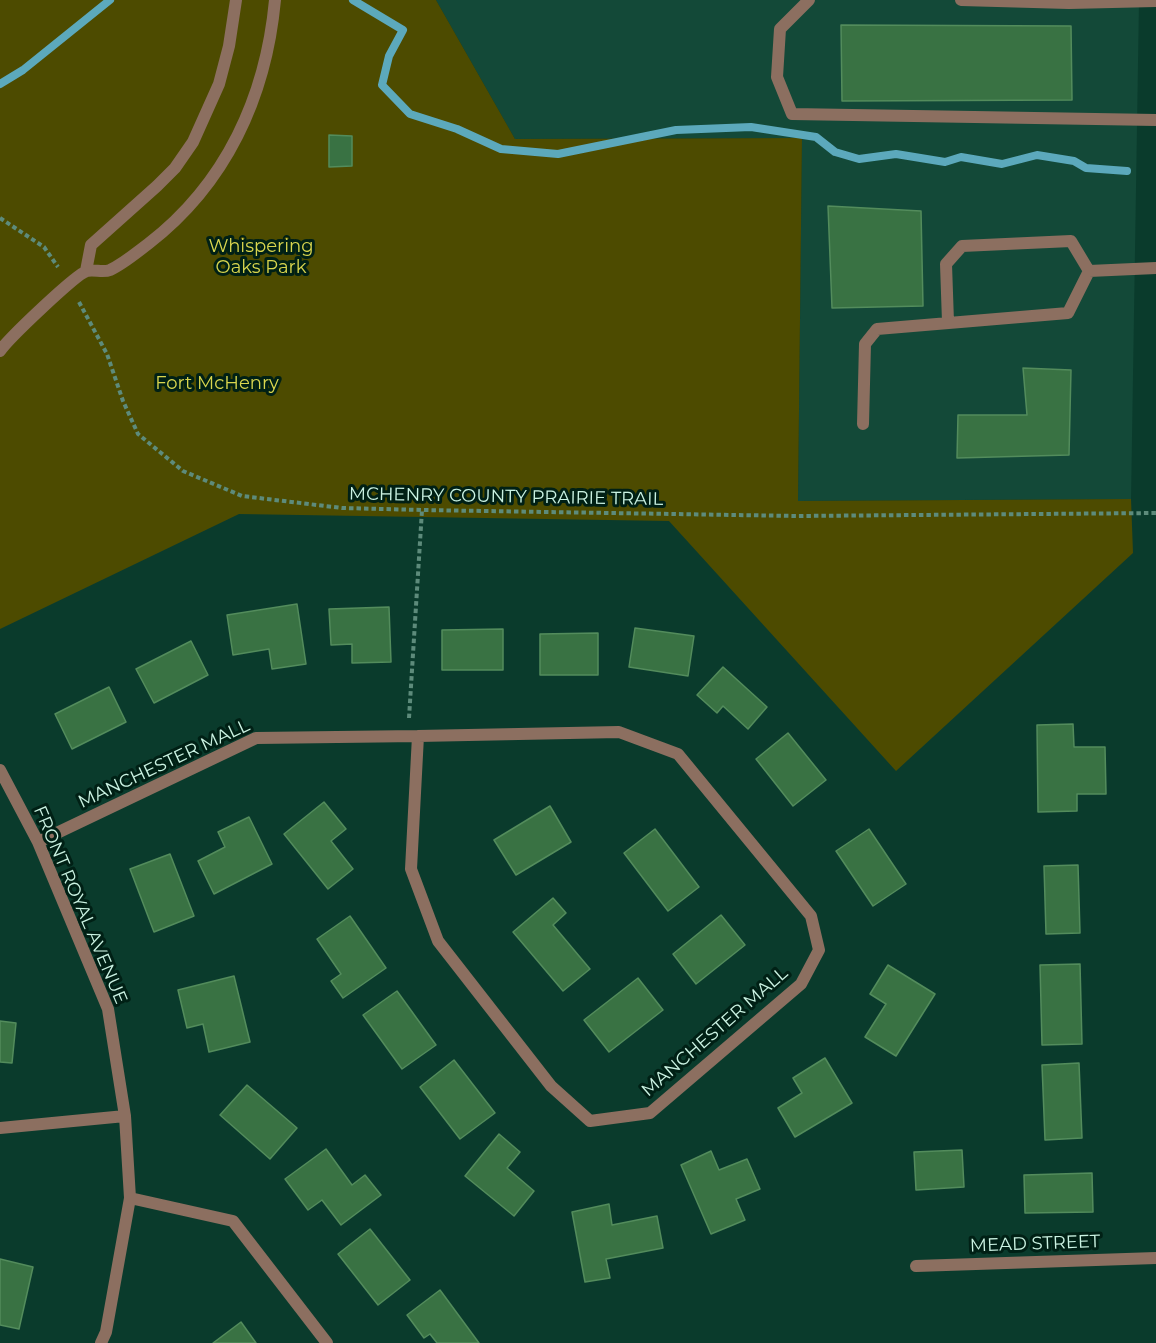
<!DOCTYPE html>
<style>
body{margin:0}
canvas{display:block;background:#0a3b2c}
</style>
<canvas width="1156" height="1343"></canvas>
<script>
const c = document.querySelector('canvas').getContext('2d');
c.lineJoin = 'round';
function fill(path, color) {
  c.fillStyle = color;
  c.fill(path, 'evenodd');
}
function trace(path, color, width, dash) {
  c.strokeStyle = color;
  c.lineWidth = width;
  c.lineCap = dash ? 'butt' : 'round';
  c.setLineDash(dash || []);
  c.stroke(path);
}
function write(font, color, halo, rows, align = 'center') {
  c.font = font + ' Montserrat,sans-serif';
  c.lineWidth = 6;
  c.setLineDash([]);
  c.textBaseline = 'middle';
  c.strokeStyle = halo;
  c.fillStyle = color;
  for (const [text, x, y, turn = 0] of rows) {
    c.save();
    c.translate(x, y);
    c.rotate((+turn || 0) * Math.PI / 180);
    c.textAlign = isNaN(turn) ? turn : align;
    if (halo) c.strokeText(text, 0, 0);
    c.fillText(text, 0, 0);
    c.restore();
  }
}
const built = new Path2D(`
 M 436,0 L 1139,0 L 1131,499 L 798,501 L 802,138 L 515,139 Z`);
const green = new Path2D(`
 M 0,0 L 436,0 L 515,139 L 802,138 L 798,501 L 1131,499 L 1133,553 L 896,771 L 669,521 L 239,514 L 0,629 Z`);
const stream = new Path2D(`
 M 353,0 L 403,30 L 389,56 L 382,85 L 410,114 L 457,129 L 501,149 L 558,154 L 676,130 L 751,127 L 816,137 L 835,152 L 859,159 L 896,154 L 945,162 L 961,157 L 1002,164 L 1037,155 L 1074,161 L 1086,168 L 1127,171
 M 0,84 L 23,70 L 110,0`);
const building = new Path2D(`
 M 841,25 L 1071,26 L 1072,100 L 842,101 Z
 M 329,135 L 352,136 L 352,166 L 329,167 Z
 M 828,206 L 921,211 L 923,306 L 832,308 Z
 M 1023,368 L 1071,370 L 1069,455 L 957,458 L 958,415 L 1027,415 Z
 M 297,604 L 306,664 L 272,669 L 269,649 L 233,655 L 227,615 Z
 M 389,607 L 391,662 L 352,663 L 352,644 L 331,645 L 329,609 Z
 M 635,628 L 694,636 L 688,676 L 629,667 Z
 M 503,629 L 503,670 L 442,670 L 442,630 Z
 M 598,633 L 598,675 L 540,675 L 540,634 Z
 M 191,641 L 208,675 L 154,703 L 136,669 Z
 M 723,667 L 767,707 L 748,729 L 723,706 L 717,713 L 697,695 Z
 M 109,687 L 126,722 L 72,749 L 55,714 Z
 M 1073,724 L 1074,747 L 1105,747 L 1106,794 L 1077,794 L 1077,811 L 1038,812 L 1037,725 Z
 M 788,733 L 826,780 L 793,806 L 756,759 Z
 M 324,802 L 346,829 L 331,841 L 353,869 L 328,889 L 284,834 Z
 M 550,806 L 571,842 L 516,875 L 494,840 Z
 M 249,817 L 272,864 L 214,894 L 198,861 L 225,847 L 218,832 Z
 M 655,829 L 699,887 L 668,911 L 624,853 Z
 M 869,829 L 906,884 L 873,906 L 836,851 Z
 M 170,854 L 194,916 L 154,932 L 130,869 Z
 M 1078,865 L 1080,933 L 1046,934 L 1044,866 Z
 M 553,898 L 566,913 L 553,925 L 590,969 L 563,991 L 513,932 Z
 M 721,915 L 745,945 L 696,984 L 673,954 Z
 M 350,916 L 386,968 L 343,998 L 331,981 L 341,974 L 317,939 Z
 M 1080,964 L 1082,1044 L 1042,1045 L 1040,965 Z
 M 888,965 L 935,994 L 896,1056 L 865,1037 L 886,1004 L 870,994 Z
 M 234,976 L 250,1042 L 209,1052 L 203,1024 L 187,1028 L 178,990 Z
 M 638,978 L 663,1010 L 609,1052 L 584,1020 Z
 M 397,991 L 436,1045 L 402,1069 L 363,1015 Z
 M 0,1021 L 16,1023 L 12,1063 L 0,1062 Z
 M 825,1058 L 852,1103 L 795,1137 L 778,1108 L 802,1093 L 793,1078 Z
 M 454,1060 L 495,1113 L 460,1139 L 420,1087 Z
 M 1079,1063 L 1082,1138 L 1045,1140 L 1042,1065 Z
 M 247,1085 L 297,1128 L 270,1159 L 220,1115 Z
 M 499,1134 L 520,1152 L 507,1168 L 534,1191 L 514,1216 L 465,1176 Z
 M 326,1149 L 352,1185 L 365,1175 L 381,1195 L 341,1225 L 322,1200 L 308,1210 L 285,1179 Z
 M 962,1150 L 964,1187 L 916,1190 L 914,1152 Z
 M 711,1151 L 719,1170 L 747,1159 L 760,1189 L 736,1199 L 745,1220 L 711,1234 L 681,1165 Z
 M 1092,1173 L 1093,1212 L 1025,1213 L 1024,1175 Z
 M 609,1204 L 612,1225 L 657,1216 L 663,1248 L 606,1259 L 610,1278 L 585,1282 L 572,1212 Z
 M 370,1229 L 410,1280 L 378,1305 L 338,1254 Z
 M 0,1259 L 33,1267 L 19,1329 L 0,1325 Z
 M 440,1290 L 479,1343 L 437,1343 L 430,1334 L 424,1338 L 407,1315 Z
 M 241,1322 L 256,1343 L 213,1343 Z`);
const path = new Path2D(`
 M 0,218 L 44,247 L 58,267
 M 79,302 L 107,354 L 123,401 L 138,434 L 183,471 L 242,496 L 342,508 L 422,510 L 798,516 L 1156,513
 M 409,718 L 422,510`);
const service = new Path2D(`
 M 809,0 L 780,29 L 777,77 L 792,114 L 1156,120
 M 961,0 L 1069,3 L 1156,1
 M 948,322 L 946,264 L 962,246 L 1071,241 L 1089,271
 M 863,424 L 865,344 L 877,329 L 1068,313 L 1089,271 L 1156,268`);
const minor = new Path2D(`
 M 86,271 L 91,245 L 157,186 L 175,168 L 193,142 L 219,84 L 229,46 L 236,0
 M 0,351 C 8,339 76,274 87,271 C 94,269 103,273 110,270 C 123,264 136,253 148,244 C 226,184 266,97 275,0
 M 619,732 L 678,754 L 811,916 L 819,950 L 801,984 L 650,1113 L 590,1121 L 551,1086 L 438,941 L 411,869 L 418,736 Z
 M 0,770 L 38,842 L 108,1009 L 125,1116 L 130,1198 L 106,1332 L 101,1343
 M 38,842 L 256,738 L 418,736
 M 0,1128 L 125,1116
 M 130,1198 L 233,1221 L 327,1343
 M 916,1266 L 1156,1258`);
const parkNames = [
 ["Whispering",261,247],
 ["Oaks Park",261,268],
 ["Fort McHenry",217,384]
];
const streetNames = [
 ["MCHENRY COUNTY PRAIRIE TRAIL",506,497,1],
 ["MANCHESTER MALL",164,764,-25],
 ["FRONT ROYAL AVENUE",80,905,67],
 ["MANCHESTER MALL",715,1032,-41],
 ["MEAD STREET",1035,1244,-2]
];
fill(built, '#134938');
fill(green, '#4d4b00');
trace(stream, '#5ca9bc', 8);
fill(building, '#397243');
trace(building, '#538c5c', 1.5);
trace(path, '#5d8b7b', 4, [4.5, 3]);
trace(service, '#8c6f60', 12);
trace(minor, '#8c6f60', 12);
write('18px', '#d9d64e', '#002015', parkNames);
write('18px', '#cbf3e3', '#002015', streetNames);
</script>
